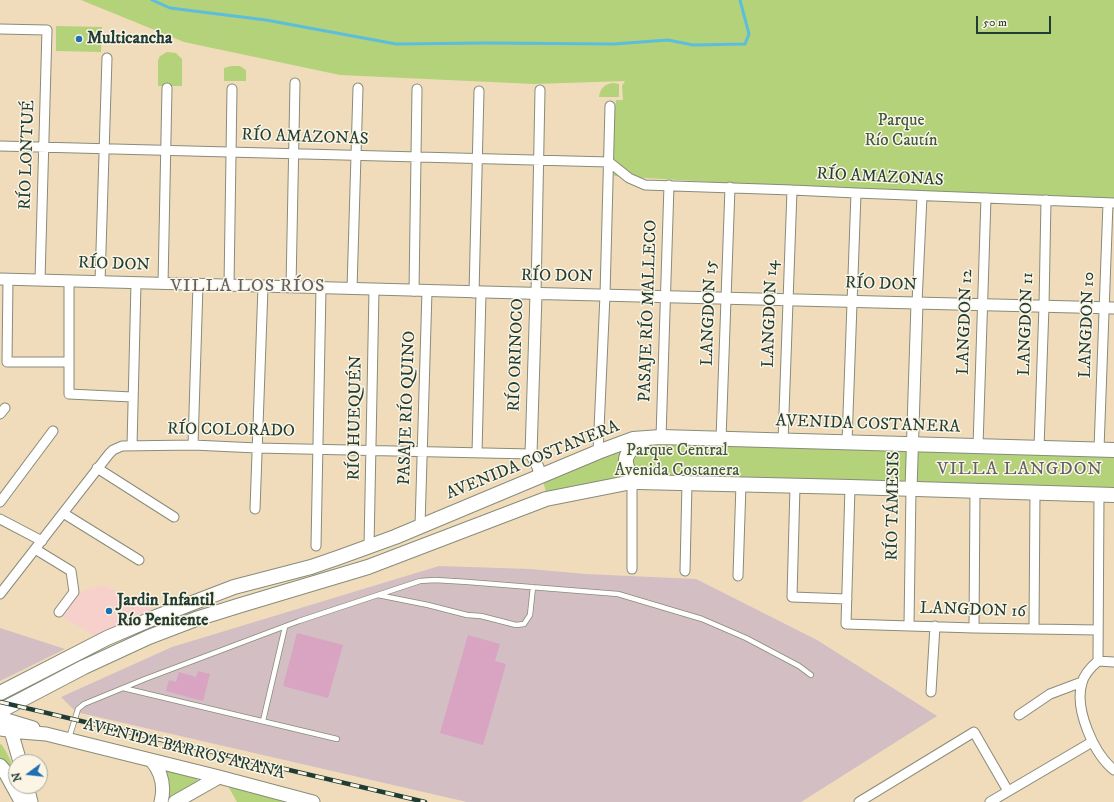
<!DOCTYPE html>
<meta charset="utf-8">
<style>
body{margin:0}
#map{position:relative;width:1114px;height:802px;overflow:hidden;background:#f0dcbb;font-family:"IM FELL DW Pica",serif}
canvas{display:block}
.north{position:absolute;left:8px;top:754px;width:40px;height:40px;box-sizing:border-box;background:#fcf5e5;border:1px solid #a4ab9e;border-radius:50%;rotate:255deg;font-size:11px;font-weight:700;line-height:16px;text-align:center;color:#1f3d34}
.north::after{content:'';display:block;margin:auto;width:14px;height:18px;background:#1f6fb2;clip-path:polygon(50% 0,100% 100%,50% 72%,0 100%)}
.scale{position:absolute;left:976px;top:16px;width:75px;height:18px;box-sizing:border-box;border:2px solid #1f3d34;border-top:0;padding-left:5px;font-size:12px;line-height:14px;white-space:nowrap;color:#1f3d34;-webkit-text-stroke:3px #fcf5e5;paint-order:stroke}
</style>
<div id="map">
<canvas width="1114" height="802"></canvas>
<div class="north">N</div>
<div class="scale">50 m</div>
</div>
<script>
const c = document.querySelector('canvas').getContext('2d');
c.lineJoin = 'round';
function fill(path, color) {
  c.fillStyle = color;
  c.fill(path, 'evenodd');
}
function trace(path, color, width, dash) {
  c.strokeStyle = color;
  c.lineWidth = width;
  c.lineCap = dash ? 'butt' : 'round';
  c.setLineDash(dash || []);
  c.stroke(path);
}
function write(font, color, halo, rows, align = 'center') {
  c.font = font + ' "IM FELL DW Pica",serif';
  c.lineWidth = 3;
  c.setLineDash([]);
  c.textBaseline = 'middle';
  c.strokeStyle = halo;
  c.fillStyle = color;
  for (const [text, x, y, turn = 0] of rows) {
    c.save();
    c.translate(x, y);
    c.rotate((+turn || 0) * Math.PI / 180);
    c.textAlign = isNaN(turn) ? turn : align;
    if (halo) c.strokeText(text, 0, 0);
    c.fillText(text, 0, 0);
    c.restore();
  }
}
const built = new Path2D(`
 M 104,585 L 149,608 L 155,614 L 95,636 L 62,617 L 82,591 Z`);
const industrial = new Path2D(`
 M 439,566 L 530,569 L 585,574 L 696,579 L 817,640 L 937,716 L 801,802 L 467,802 L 76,712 L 61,697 L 172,647 Z
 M 0,628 L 65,649 L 0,681 Z`);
const green = new Path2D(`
 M 81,0 L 1114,0 L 1114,198 L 743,184 L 614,176 L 614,116 L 616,100 L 623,100 L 622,86 L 625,81 L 534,84 L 340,75 L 184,42 Z
 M 56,26 L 102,27 L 101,52 L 56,51 Z
 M 167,52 L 176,53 L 182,59 L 182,86 L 158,86 L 158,60 L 160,56 Z
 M 231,66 L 240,66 L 246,70 L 246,81 L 224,81 L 224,68 Z
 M 613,83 L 619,84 L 619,97 L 599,97 C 600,89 604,84 613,83 Z
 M 634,441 L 1114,452 L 1114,492 L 631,480 L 547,496 L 542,477 Z
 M 0,744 L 2,745 C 9,756 16,770 16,783 L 0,762 Z
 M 161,768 L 197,777 L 197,782 L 168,800 L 168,785 Z
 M 228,786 L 293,802 L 237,802 Z`);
const stream = new Path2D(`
 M 152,0 L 170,8 L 266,20 L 396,44 L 486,43 L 614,44 L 668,40 L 693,45 L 745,44 L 749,34 L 740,0`);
const building = new Path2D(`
 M 297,633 L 343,645 L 328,698 L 283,686 Z
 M 468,635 L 500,644 L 495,661 L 506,664 L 483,745 L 440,733 Z
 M 198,671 L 210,674 L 203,701 L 166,691 L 169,680 L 176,682 L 179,672 L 196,677 Z`);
const service = new Path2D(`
 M 378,595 L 428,605 L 467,615 L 481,616 L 516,625 L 524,624 L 530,615 L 533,587
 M 123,688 L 337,739
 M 263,721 L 285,627
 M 69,738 L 78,709 L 84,704 L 145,679 L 299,621 L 420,581 L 435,580 L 468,582 L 618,594 L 702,619 L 746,638 L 799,666 L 811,675`);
const minor = new Path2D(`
 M 0,29 L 47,30 L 40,280
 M 0,146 L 609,162 L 629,178 L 645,185 L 792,190 L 856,193 L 1114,203
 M 8,279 L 7,362 L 69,362
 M 69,281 L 69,394 L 132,397
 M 100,282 L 107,58
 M 163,284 L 167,88
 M 229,286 L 232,89
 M 291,287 L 295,83
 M 352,289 L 358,88
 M 414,291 L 417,89
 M 474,293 L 479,91
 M 536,294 L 540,90
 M 917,303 L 922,196
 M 0,414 L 5,408
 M 661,437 L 669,185
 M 721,439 L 730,187
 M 783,441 L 792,190
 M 847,442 L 856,193
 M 193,445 L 198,285
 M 132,446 L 136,283
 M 978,446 L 986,198
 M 1039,448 L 1044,306 L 1046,200
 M 1099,449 L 1108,203
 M 598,452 L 605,295 L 610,106
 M 477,453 L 481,293
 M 97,468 L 174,517
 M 632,482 L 632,569
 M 795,486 L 792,597 L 847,599
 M 850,487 L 846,624 L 974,628 L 1098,630
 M 0,502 L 53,431
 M 255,509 L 263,287
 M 63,513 L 139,560
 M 0,519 L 42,541
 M 420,526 L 427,291
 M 316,546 L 321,288
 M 369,547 L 374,290
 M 35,549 L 71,571 L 74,592 L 59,612
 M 685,571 L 687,483
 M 738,576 L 741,484
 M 0,594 L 109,454 L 113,450 L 122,446 L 193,445 L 257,448 L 531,454
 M 909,625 L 911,489
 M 974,628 L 975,491
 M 1034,629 L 1035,493
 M 1098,661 L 1099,495
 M 1098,661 C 1091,667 1084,674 1082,683 C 1074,709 1094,754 1114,770
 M 1098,661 L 1114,662
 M 931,692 L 935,626
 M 1019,715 L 1050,694 L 1082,682
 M 859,802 L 974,732 L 1008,791
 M 990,802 L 1092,742`);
const tertiary = new Path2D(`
 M 0,279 C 371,290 743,298 1114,308
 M 536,294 L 531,454 L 538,467 L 540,476
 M 911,489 L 917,303`);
const secondary = new Path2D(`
 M 0,718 L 33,728
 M 0,729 L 21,732 L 46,734 L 219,777 L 313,802
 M 11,731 L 20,762
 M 152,761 C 162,773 165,786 161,802
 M 27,786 L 31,802
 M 175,802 L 219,777`);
const primary = new Path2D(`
 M 638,482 C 618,463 624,451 646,439
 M 0,693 L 107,638 L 156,617 L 234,587 L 311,567 L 340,557 L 395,537 L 598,452 L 633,439 L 661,437 L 1114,450
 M 0,711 L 84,667 L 149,637 L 196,619 L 241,605 L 368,567 L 546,499 L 632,482 L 638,482 L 850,487 L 1114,495
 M 0,766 L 6,773 L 22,802`);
const rail = new Path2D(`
 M 0,702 L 425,802`);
const markers = [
 [79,39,4,"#1f6fb2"],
 [109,611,4,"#1f6fb2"]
];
const poiNames = [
 ["Multicancha",87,39],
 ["Jardin Infantil",117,601],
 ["Río Penitente",117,621]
];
const parkNames = [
 ["Parque",901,121],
 ["Río Cautín",901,141],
 ["Parque Central",677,451],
 ["Avenida Costanera",677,471]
];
const streetNames = [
 ["RÍO AMAZONAS",305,138,2],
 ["RÍO LONTUÉ",28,155,-88],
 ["RÍO AMAZONAS",880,178,3],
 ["RÍO DON",114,265,2],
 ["RÍO DON",557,277,1],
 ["RÍO DON",881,285,2],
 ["PASAJE RÍO MALLECO",649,311,-88],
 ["LANGDON 15",710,313,-88],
 ["LANGDON 14",771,314,-88],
 ["LANGDON 12",966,322,-88],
 ["LANGDON 11",1027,324,-88],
 ["LANGDON 10",1088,325,-88],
 ["RÍO ORINOCO",517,355,-88],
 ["PASAJE RÍO QUINO",408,408,-88],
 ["RÍO HUEQUÉN",356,418,-89],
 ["AVENIDA COSTANERA",868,425,2],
 ["RÍO COLORADO",231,431,1],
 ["AVENIDA COSTANERA",533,461,-22],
 ["RÍO TÁMESIS",894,506,-89],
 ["LANGDON 16",973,611,2],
 ["AVENIDA BARROS ARANA",184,750,14]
];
const neighbourhoodNames = [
 ["VILLA LOS RÍOS",248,287],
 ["VILLA LANGDON",1020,470]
];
fill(built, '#f7d0cc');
fill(industrial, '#d2bec3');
fill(green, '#b3d279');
trace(stream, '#5dbddc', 3);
fill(building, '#d9a3c2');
trace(service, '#888c78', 6);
trace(minor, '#888c78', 11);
trace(tertiary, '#888c78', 13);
trace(secondary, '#888c78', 15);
trace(primary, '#888c78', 16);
trace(service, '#fff', 4.5);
trace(minor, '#fff', 9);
trace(tertiary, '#fff', 11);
trace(secondary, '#fff', 13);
trace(primary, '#fff', 14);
trace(rail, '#1f3d34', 4.5);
trace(rail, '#fcf5e5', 3, [9]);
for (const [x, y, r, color] of markers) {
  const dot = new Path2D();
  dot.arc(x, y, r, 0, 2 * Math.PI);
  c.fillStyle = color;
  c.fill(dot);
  trace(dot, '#fcf5e5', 1.5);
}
write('bold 17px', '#1f3d34', '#fcf5e5', poiNames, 'left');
write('17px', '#3d5b42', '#fcf5e5', parkNames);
write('17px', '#1f3d34', '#fcf5e5', streetNames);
c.letterSpacing = '1px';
write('18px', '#606166', '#fcf5e5', neighbourhoodNames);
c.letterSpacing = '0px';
</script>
